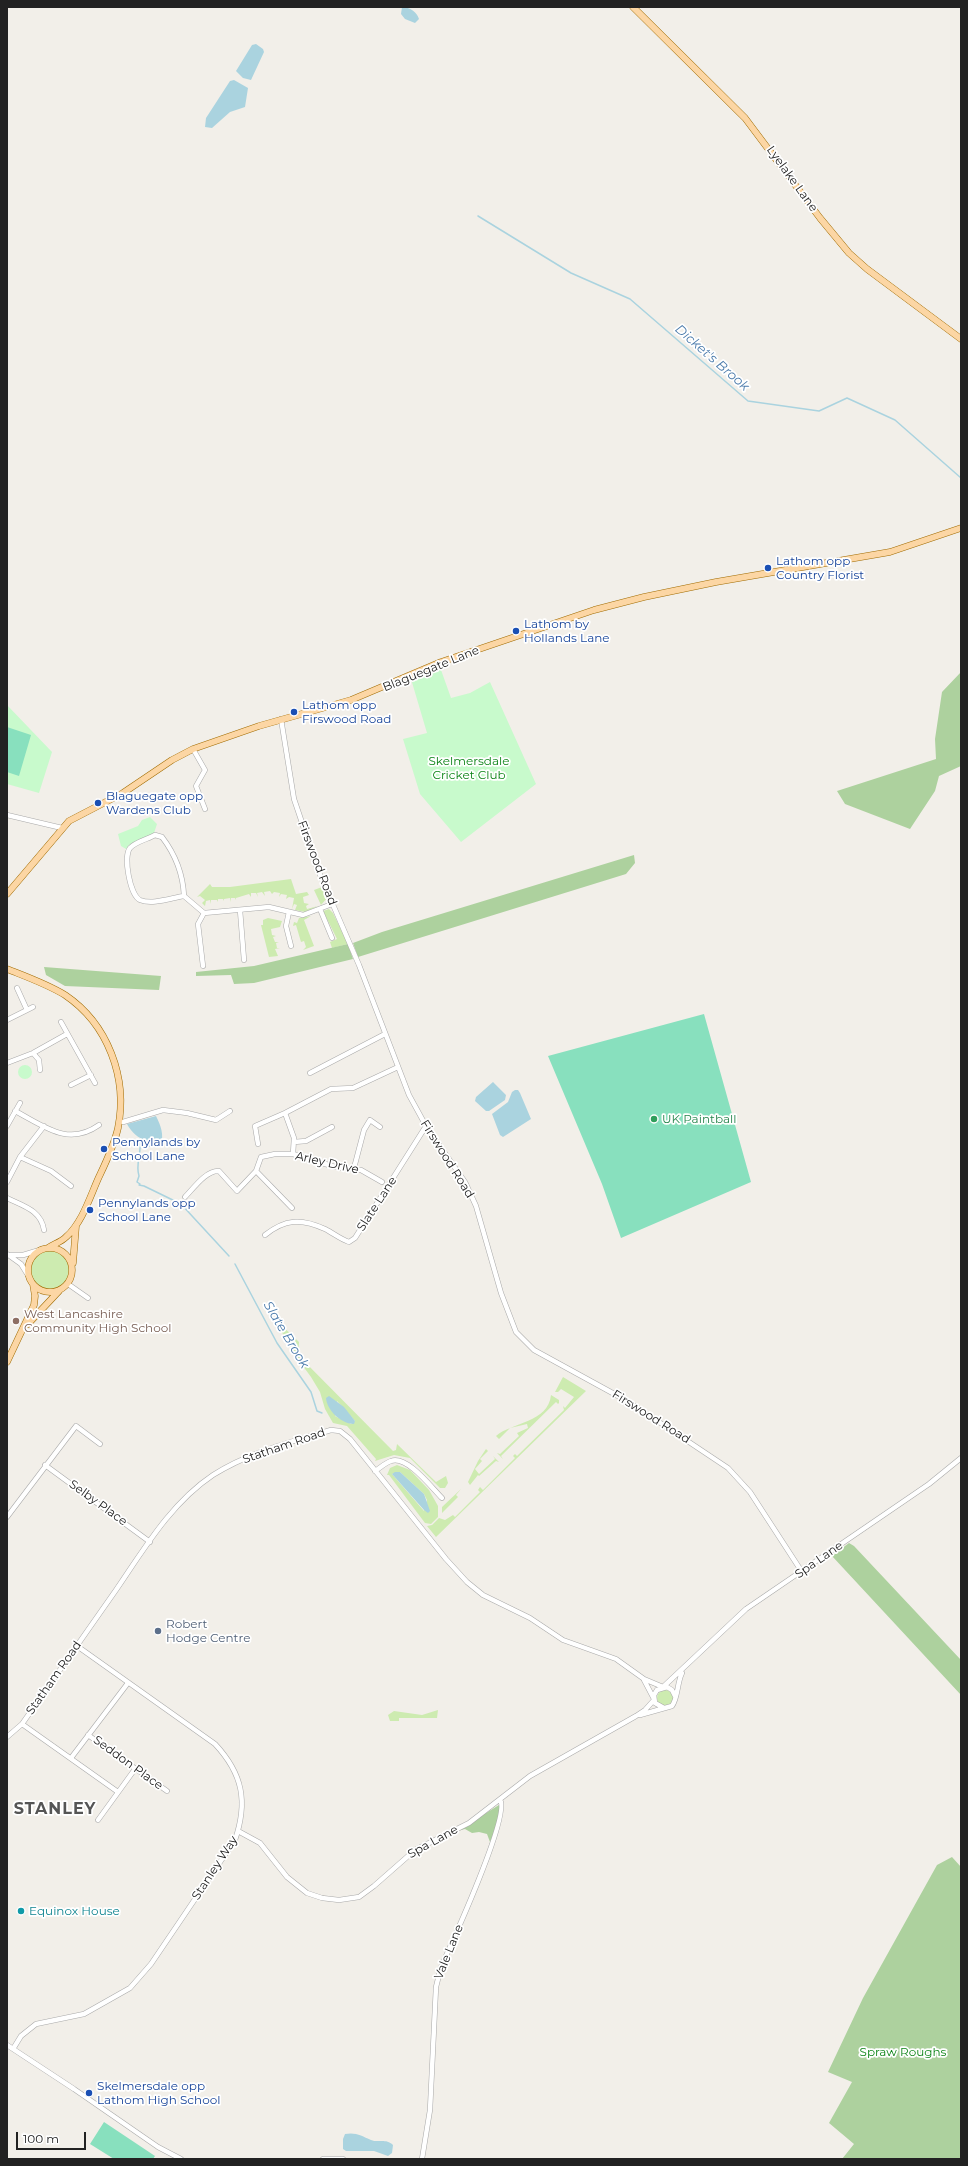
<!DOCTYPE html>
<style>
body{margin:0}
#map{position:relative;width:968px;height:2166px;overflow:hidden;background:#f2efe9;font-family:Montserrat,sans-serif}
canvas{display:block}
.frame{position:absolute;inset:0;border:8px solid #222;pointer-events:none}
.scale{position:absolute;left:16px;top:2132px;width:70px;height:18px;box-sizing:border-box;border:2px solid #222;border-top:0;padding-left:5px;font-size:12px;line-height:14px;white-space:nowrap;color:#222;-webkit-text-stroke:3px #fff;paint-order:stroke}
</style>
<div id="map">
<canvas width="968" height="2166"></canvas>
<div class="frame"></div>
<div class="scale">100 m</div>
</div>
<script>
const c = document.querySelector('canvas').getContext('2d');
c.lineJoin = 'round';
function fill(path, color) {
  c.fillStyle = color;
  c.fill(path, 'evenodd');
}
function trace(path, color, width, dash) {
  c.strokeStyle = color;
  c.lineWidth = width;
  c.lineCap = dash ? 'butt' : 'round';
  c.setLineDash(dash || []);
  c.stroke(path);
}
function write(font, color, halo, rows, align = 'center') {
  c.font = font + ' Montserrat,sans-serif';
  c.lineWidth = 3.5;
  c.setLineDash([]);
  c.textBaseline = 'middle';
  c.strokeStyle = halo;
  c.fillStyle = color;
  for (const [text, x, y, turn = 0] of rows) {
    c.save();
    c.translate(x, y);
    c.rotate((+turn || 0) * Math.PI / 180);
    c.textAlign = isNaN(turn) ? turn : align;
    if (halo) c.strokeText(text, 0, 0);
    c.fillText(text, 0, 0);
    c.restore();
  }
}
const grass = new Path2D(`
 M 291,879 L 296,894 L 307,892 L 309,895 L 303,897 L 304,903 L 309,904 L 306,906 L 307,909 L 318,906 L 305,912 L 295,910 L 297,905 L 294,904 L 292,909 L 294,898 L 289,897 L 286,899 L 287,895 L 281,894 L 279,897 L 280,893 L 274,892 L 272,894 L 270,891 L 264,892 L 265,896 L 262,892 L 257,893 L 258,897 L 256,893 L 251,893 L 251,897 L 249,894 L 236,898 L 236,900 L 235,898 L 231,898 L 231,902 L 230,898 L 224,899 L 223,901 L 223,899 L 218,899 L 218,902 L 217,900 L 211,900 L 211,904 L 210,900 L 206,901 L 205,906 L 202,903 L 205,900 L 200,896 L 197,897 L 210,884 L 212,887 L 230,887 Z
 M 322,887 L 327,898 L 321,905 L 314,890 Z
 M 329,909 L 333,913 L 348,944 L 332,948 L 330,942 L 337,939 L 323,911 Z
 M 311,916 L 304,920 L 314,946 L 303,950 L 306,947 L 304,941 L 301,942 L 296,925 L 293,926 L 294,922 L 297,923 L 299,918 Z
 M 268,918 L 282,921 L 280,927 L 271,929 L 272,935 L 276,936 L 273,937 L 275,942 L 279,942 L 276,943 L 277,948 L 280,948 L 275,949 L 278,956 L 269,957 L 261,925 L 263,925 L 263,920 Z
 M31 1270a19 19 0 1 1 38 0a19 19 0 1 1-38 0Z
 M 273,1317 L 299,1342 L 298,1355 L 393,1451 L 396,1450 L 397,1444 L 436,1482 L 446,1476 L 448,1483 L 445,1488 L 440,1488 L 410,1458 L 394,1455 L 375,1461 L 376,1459 L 347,1426 L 333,1423 L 325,1409 L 320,1392 L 311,1377 L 297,1358 ZM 337,1401 L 355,1421 L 351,1424 L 335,1416 Z
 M 563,1377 L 586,1391 L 436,1537 L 427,1526 L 432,1525 L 439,1518 L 445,1520 L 453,1515 L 455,1517 L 480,1492 L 478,1490 L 480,1487 L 483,1490 L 515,1458 L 513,1456 L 515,1454 L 517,1456 L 564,1410 L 563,1406 L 565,1408 L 574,1397 L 561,1389 L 558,1392 L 555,1392 Z
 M 551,1395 L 559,1400 L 559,1403 L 558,1404 L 556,1402 L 501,1456 L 503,1459 L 497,1453 L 500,1454 L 519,1436 L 517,1433 L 528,1428 L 527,1424 L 510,1428 L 499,1439 L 496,1436 C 512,1422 548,1423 551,1395 Z
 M 486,1449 L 488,1451 L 480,1459 L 482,1461 L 475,1469 L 479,1474 L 495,1459 L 493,1456 L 499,1462 L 496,1461 L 479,1476 L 478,1475 L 470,1485 L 468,1482 L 478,1461 Z
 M 397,1465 L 410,1470 L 429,1490 L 438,1506 L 438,1517 L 431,1524 L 425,1523 L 389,1475 L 387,1475 L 390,1468 ZM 400,1472 L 424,1494 L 427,1500 L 424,1511 L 392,1474 Z
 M 461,1489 L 456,1495 L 458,1497 L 442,1513 L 442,1507 Z
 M657 1698a8 8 0 1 1 16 0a8 8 0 1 1-16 0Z
 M 438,1710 L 437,1718 L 399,1718 L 399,1721 L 390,1721 L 388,1715 L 394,1711 L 422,1715 Z`);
const forest = new Path2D(`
 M 961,672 L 961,766 L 939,776 L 935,791 L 910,829 L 845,804 L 837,791 L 936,759 L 935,739 L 942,692 Z
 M 634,855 L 635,863 L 626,874 L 358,957 L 353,943 L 382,932 Z
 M 348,944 L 353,959 L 254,983 L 234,984 L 231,975 L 196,976 L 196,972 L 254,966 Z
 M 44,967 L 161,976 L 159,990 L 65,986 L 46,975 Z
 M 849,1543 L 854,1546 L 961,1660 L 961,1695 L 832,1556 Z
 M 499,1805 L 499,1820 L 490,1842 L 487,1834 L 479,1832 L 472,1833 L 465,1829 L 457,1831 Z
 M 952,1857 L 961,1867 L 961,2159 L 842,2159 L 854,2144 L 829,2123 L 852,2082 L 828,2072 L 863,1998 L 937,1865 Z`);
const park = new Path2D(`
 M 440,667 L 451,698 L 470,693 L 490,682 L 536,784 L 461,842 L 420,794 L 403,739 L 427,733 L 411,679 Z
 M 7,705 L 52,752 L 39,793 L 7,784 Z
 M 150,817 L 157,824 L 154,833 L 129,845 L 126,849 L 121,846 L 118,834 L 138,826 L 142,820 Z
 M18 1072a7 7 0 1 1 14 0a7 7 0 1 1-14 0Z`);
const pitch = new Path2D(`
 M 7,727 L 31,735 L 19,776 L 7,772 Z
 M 704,1014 L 751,1182 L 621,1238 L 602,1184 L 548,1056 Z
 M 104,2122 L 155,2156 L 153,2159 L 114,2159 L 90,2144 Z`);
const water = new Path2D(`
 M 402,7 C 410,7 417,12 419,19 L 415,23 L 405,19 L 401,14 Z
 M 256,44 L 263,49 L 264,52 L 251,80 L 243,78 L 236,71 L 252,45 Z
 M 234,80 L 248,88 L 245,107 L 230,112 L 212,128 L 205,127 L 206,118 L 230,81 Z
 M 493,1082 L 506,1095 L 505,1100 L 489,1111 L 486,1111 L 475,1101 L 476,1097 Z
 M 515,1090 L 518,1090 L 520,1093 L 531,1119 L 503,1137 L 500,1135 L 492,1114 L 508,1102 L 512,1092 Z
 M 156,1116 C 161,1126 164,1134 161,1145 L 149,1147 L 147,1141 C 138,1138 132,1133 127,1124 Z
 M 329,1396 L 344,1407 L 355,1421 L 354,1424 C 342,1424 327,1411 326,1398 Z
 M 395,1472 L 400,1472 L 424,1494 L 430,1511 L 428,1513 L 424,1510 L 392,1474 Z
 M 345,2134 C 356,2132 362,2136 371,2140 C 378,2143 386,2138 393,2145 L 392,2153 L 388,2156 L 374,2151 L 346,2151 L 343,2149 L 343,2139 Z`);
const stream = new Path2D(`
 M 478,216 L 571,273 L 630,299 L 748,401 L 819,411 L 847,398 L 895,420 L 961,478
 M 140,1139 C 142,1152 135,1164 139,1176 L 137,1182 L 140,1184
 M 139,1185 L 144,1186 L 181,1204 L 229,1256
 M 235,1264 L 277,1343 L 311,1392 L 317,1411 L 322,1413`);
const minor = new Path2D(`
 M 281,719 L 294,799 L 318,870 L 359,965 L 409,1095 L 426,1126 L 465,1182 L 476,1206 L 501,1293 L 516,1332 L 534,1350 L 629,1402 L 728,1468 L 750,1492 L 802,1572
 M 193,749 L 205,770 L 196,786 L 205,809
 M 7,815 L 62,828
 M 155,835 L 162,837 C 175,854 183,874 184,896 C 171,898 152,905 140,900 C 130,895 123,857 130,848 C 135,842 148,839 155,835 Z
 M 184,896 L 204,913
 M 320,909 L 332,938
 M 240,910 L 244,960
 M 289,912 L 286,926 L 291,946
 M 204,913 L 269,907 L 303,915 L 332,904
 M 203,966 L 198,924 L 204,913
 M 17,988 L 27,1010
 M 7,1020 L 33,1007
 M 61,1022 L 95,1083
 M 33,1053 L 39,1060 L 40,1070
 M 7,1063 L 33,1053 L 67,1034
 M 310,1073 L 385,1034
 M 71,1085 L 91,1075
 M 15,1111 C 44,1126 68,1147 99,1125
 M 123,1122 L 163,1110 L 187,1113 L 216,1120 L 230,1111
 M 7,1126 L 20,1103
 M 294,1142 L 306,1141 L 332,1127
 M 258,1144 L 255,1126 L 285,1113
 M 293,1154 L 294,1138 L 285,1113 L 331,1089 L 353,1088 L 398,1067
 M 20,1157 L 51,1171 L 71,1186
 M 354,1168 L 364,1130 L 370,1120 L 380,1127
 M 256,1171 L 261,1157 L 275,1154 L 293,1154 L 335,1167 L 361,1170 L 382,1182
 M 256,1171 L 292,1208
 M 7,1182 L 20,1157 L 44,1126
 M 185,1197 C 193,1189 206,1170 219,1171 L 237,1191 L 256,1171
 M 7,1198 C 23,1206 41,1210 44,1230
 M 265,1235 C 285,1219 301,1218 325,1229 C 333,1233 340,1239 349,1242 L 355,1238 L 426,1126
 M 7,1254 L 21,1264 L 31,1280
 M 10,1255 L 23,1255 L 43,1249
 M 68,1284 L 88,1298
 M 45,1465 L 150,1542
 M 375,1471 C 380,1468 385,1463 391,1461 C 407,1455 431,1487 442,1498
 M 7,1517 L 76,1426 L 100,1444
 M 644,1680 L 654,1699
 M 663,1687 L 746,1609 L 929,1484 L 961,1458
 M 664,1708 L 655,1703 L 654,1695 L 657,1690 L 667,1687 L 672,1690 L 675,1696
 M 640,1715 L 672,1706 C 678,1698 677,1683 682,1673
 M 22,1724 L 118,1792
 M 88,1735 L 167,1791
 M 7,1737 L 22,1724 C 54,1679 85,1634 116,1590 C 144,1549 171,1503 213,1475 C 249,1452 291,1442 331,1430 L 340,1431 L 350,1439 L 446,1559 L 467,1582 L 483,1595 L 530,1618 L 563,1640 L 616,1659 L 644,1679 L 663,1687
 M 71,1758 L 128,1683
 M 98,1820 L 135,1769
 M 238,1831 L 260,1843 L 287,1877 L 307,1893 L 322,1898 L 339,1900 L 359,1897 L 374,1886 L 415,1850 L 469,1823 L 530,1776 L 636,1716 L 645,1710 L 654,1700
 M 7,2045 L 74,2089 L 158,2147 L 181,2159
 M 13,2049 L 21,2036 L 36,2024 L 84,2014 L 130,1988 L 151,1964 L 235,1840 C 248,1802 243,1774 215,1744 L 77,1646
 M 323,2159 L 343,2159
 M 422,2159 L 430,2110 L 436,1987 L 441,1967 C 451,1945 511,1814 500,1800`);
const major = new Path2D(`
 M 633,7 L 745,118 L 820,218 L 849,253 L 867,269 L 961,339
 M 7,894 L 69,821 L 123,793 L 172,760 L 193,749 L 259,726 L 351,700 L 441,662 L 594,610 L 644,597 L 716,582 L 890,552 L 961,528
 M 7,969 C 27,977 47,984 65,995 C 108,1024 128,1078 118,1128 C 114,1146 106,1162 98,1179 C 90,1197 82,1223 66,1237 C 61,1242 54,1244 48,1248
 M28 1270a22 22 0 1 1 44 0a22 22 0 1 1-44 0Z
 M 73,1263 L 76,1226
 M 28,1324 L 59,1291
 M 7,1362 L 34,1305 L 35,1296 L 33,1284`);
const markers = [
 [768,568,4,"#1a4fb4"],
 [516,631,4,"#1a4fb4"],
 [294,712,4,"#1a4fb4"],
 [98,803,4,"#1a4fb4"],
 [654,1119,4,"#2e9e5b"],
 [104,1149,4,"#1a4fb4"],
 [90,1210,4,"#1a4fb4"],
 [16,1321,4,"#8d6e63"],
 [158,1631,4,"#5c6f8a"],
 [21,1911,4,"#0f9aa8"],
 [89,2093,4,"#1a4fb4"]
];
const streetNames = [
 ["Lyelake Lane",792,179,54],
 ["Blaguegate Lane",431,669,-22],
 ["Firswood Road",317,863,69],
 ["Firswood Road",447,1159,58],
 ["Arley Drive",327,1163,13],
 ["Slate Lane",377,1204,-57],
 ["Firswood Road",651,1417,32],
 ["Statham Road",284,1446,-19],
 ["Selby Place",98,1503,36],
 ["Spa Lane",819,1560,-35],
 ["Statham Road",54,1678,-55],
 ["Seddon Place",128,1763,36],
 ["Spa Lane",433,1842,-29],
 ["Stanley Way",215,1868,-57],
 ["Vale Lane",449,1952,-68]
];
const transitNames = [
 ["Lathom opp",776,561],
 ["Country Florist",776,575],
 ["Lathom by",524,624],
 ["Hollands Lane",524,638],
 ["Lathom opp",302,705],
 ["Firswood Road",302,719],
 ["Blaguegate opp",106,796],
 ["Wardens Club",106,810],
 ["Pennylands by",112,1142],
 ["School Lane",112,1156],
 ["Pennylands opp",98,1203],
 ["School Lane",98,1217],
 ["Skelmersdale opp",97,2086],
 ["Lathom High School",97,2100]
];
const parkNames = [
 ["Skelmersdale",469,761],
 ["Cricket Club",469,775],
 ["Spraw Roughs",903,2052]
];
const leisureNames = [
 ["UK Paintball",662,1119]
];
const educationNames = [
 ["West Lancashire",24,1314],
 ["Community High School",24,1328]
];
const serviceNames = [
 ["Robert",166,1624],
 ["Hodge Centre",166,1638]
];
const cultureNames = [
 ["Equinox House",29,1911]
];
const waterNames = [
 ["Dicket's Brook",712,358,41],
 ["Slate Brook",286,1335,59]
];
const districtNames = [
 ["STANLEY",55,1809]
];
fill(grass, '#cdebb0');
fill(forest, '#add19e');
fill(park, '#c8facc');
fill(pitch, '#88e0be');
fill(water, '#aad3df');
trace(stream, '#aad3df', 1.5);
trace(minor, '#a9a9a9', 5.5);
trace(major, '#a06b00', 7);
trace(minor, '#fff', 4.5);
trace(major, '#fcd6a4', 6);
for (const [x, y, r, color] of markers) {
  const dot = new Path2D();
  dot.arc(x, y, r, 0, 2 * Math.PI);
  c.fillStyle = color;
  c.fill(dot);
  trace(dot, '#fff', 1.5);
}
write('12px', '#222', '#fff', streetNames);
write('12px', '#164399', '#fff', transitNames, 'left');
write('12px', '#0c8416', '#fff', parkNames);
write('12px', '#27864d', '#fff', leisureNames, 'left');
write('12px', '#785e54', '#fff', educationNames, 'left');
write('12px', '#4e5e75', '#fff', serviceNames, 'left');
write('12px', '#0d838f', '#fff', cultureNames, 'left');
write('italic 13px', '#4a7aab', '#fff', waterNames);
c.letterSpacing = '1px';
write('bold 16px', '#555', '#fff', districtNames);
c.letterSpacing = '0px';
</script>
